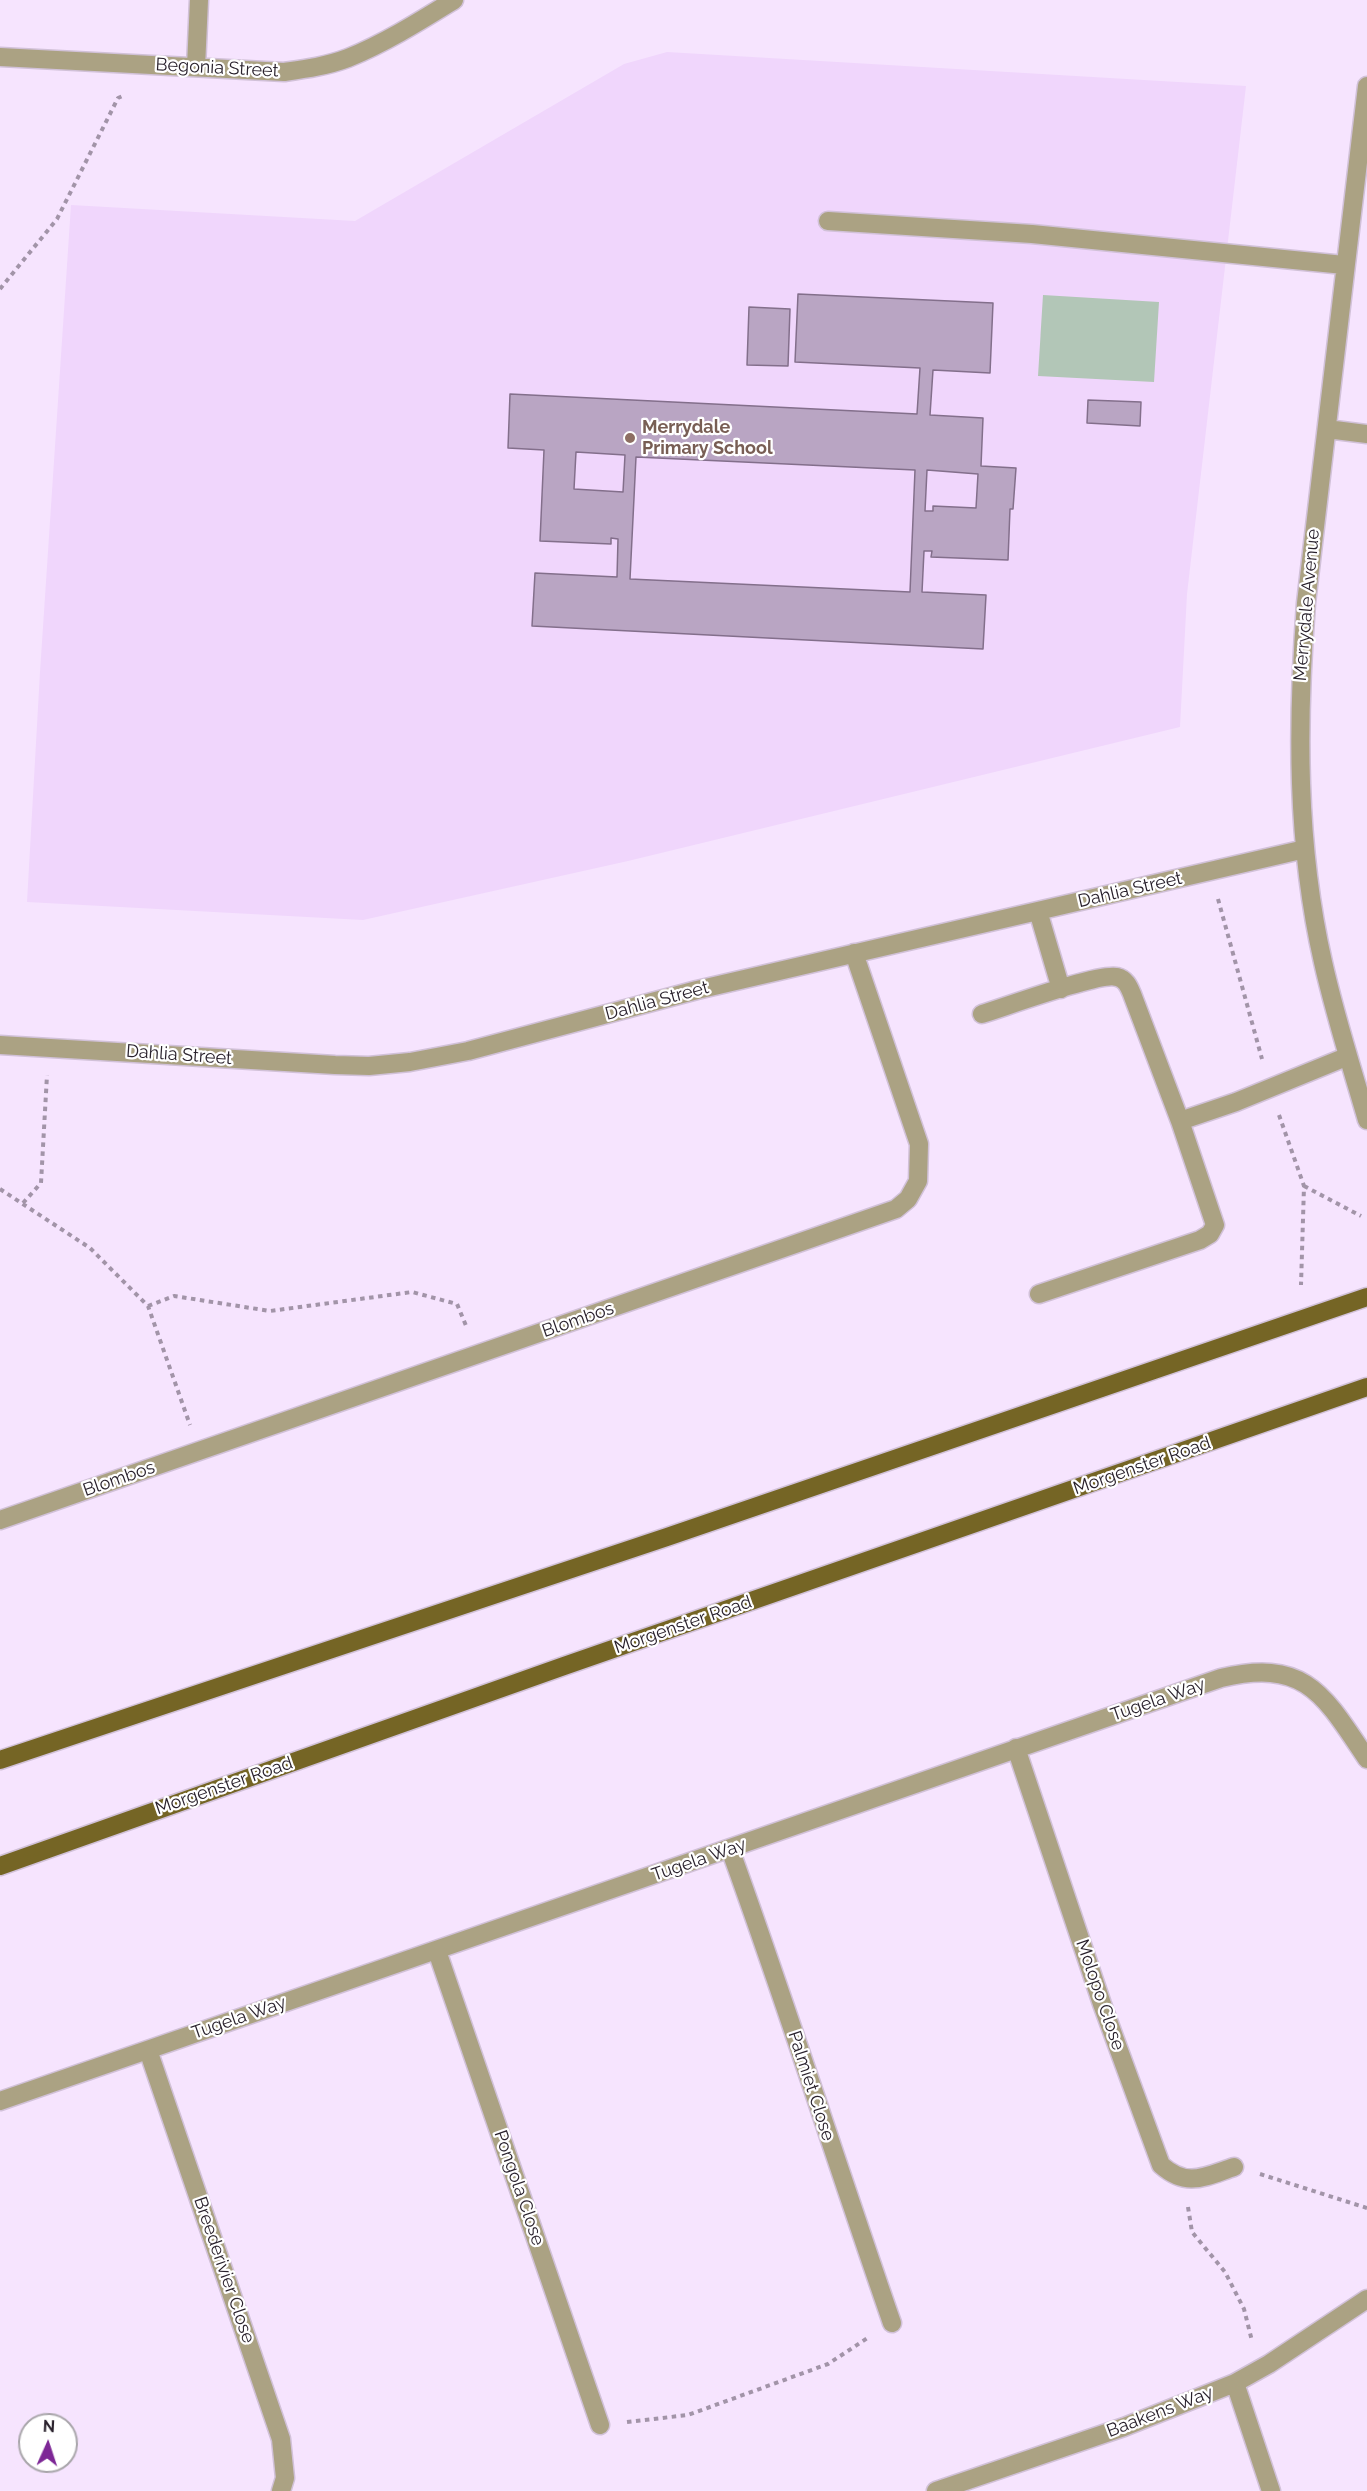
<!DOCTYPE html>
<style>
body{margin:0}
#map{position:relative;width:1367px;height:2491px;overflow:hidden;background:#f6e4fe;font-family:Raleway,sans-serif}
canvas{display:block}
.north{position:absolute;left:18px;top:2413px;width:60px;height:60px;box-sizing:border-box;background:#fff;border:2px solid #a9a6ab;border-radius:50%;rotate:3deg;font-size:16px;font-weight:700;line-height:24px;text-align:center;color:#29212c}
.north::after{content:'';display:block;margin:auto;width:21px;height:27px;background:#7d2796;clip-path:polygon(50% 0,100% 100%,50% 72%,0 100%)}
</style>
<div id="map">
<canvas width="1367" height="2491"></canvas>
<div class="north">N</div>
</div>
<script>
const c = document.querySelector('canvas').getContext('2d');
c.lineJoin = 'round';
function fill(path, color) {
  c.fillStyle = color;
  c.fill(path, 'evenodd');
}
function trace(path, color, width, dash) {
  c.strokeStyle = color;
  c.lineWidth = width;
  c.lineCap = dash ? 'butt' : 'round';
  c.setLineDash(dash || []);
  c.stroke(path);
}
function write(font, color, halo, rows, align = 'center') {
  c.font = font + ' Raleway,sans-serif';
  c.lineWidth = 4.5;
  c.setLineDash([]);
  c.textBaseline = 'middle';
  c.strokeStyle = halo;
  c.fillStyle = color;
  for (const [text, x, y, turn = 0] of rows) {
    c.save();
    c.translate(x, y);
    c.rotate((+turn || 0) * Math.PI / 180);
    c.textAlign = isNaN(turn) ? turn : align;
    if (halo) c.strokeText(text, 0, 0);
    c.fillText(text, 0, 0);
    c.restore();
  }
}
const built = new Path2D(`
 M 667,52 L 1246,86 L 1187,594 L 1180,727 L 628,861 L 363,920 L 27,902 L 40,672 L 71,205 L 355,221 L 624,64 Z`);
const green = new Path2D(`
 M 1043,295 L 1159,302 L 1154,382 L 1038,376 Z`);
const building = new Path2D(`
 M 798,294 L 993,303 L 990,373 L 933,370 L 930,415 L 983,418 L 981,466 L 1016,468 L 1013,509 L 1010,509 L 1008,560 L 931,557 L 932,551 L 924,551 L 922,592 L 986,595 L 983,649 L 532,626 L 535,573 L 617,577 L 618,539 L 611,538 L 611,544 L 540,541 L 544,450 L 508,448 L 510,394 L 917,414 L 920,368 L 795,362 ZM 576,452 L 625,455 L 623,492 L 574,489 ZM 636,457 L 915,470 L 910,592 L 630,579 ZM 927,470 L 978,474 L 976,508 L 933,506 L 933,511 L 925,511 Z
 M 749,307 L 790,309 L 788,366 L 747,365 Z
 M 1088,400 L 1141,402 L 1140,426 L 1087,423 Z`);
const path = new Path2D(`
 M 0,289 L 57,219 L 118,98 L 125,95
 M 1218,899 L 1262,1059
 M 1279,1115 L 1304,1186 L 1301,1285
 M 1304,1186 L 1361,1216
 M 0,1189 L 90,1248 L 148,1306 L 190,1425
 M 23,1203 L 41,1183 L 47,1075
 M 148,1306 L 174,1296 L 270,1311 L 412,1292 L 457,1304 L 467,1328
 M 1260,2174 L 1367,2208
 M 1188,2207 L 1192,2232 L 1225,2272 L 1244,2309 L 1252,2341
 M 627,2422 L 688,2415 L 828,2364 L 869,2337`);
const minor = new Path2D(`
 M 0,57 L 284,72 C 305,69 327,66 348,58 C 385,43 420,21 454,0
 M 196,67 L 199,0
 M 1367,86 L 1306,603 C 1297,723 1296,844 1323,962 C 1335,1016 1352,1068 1367,1120
 M 828,221 L 1032,234 L 1344,265
 M 1327,429 L 1367,434
 M 1038,911 L 1061,989
 M 982,1014 C 1005,1007 1100,972 1117,977 C 1126,979 1129,987 1132,994 L 1180,1121
 M 0,1045 L 335,1065 L 369,1066 L 410,1062 L 468,1051 L 697,990 L 1305,849
 M 1039,1294 L 1200,1240 L 1210,1234 L 1215,1225 L 1180,1121 L 1236,1102 L 1346,1057
 M 0,1520 L 896,1209 L 908,1199 L 918,1181 L 919,1144 L 854,953
 M 1016,1748 L 1102,2004 L 1161,2165 C 1187,2188 1204,2177 1234,2167
 M 730,1849 C 787,2006 837,2165 892,2323
 M 437,1951 L 600,2425
 M 148,2050 L 281,2439 L 285,2478 L 281,2491
 M 0,2101 L 1221,1678 C 1306,1658 1324,1695 1367,1759
 M 1235,2383 L 1271,2491
 M 936,2491 L 1124,2427 L 1235,2383 L 1269,2364 L 1367,2299`);
const major = new Path2D(`
 M 0,1760 L 667,1537 L 1367,1297
 M 0,1866 L 564,1666 L 1367,1387`);
const markers = [
 [630,438,6,"#8d6e63"]
];
const streetNames = [
 ["Begonia Street",217,68,3],
 ["Merrydale Avenue",1307,605,-85],
 ["Dahlia Street",1130,890,-13],
 ["Dahlia Street",657,1001,-15],
 ["Dahlia Street",179,1055,4],
 ["Blombos",578,1320,-19],
 ["Morgenster Road",1142,1466,-19],
 ["Blombos",119,1479,-19],
 ["Morgenster Road",683,1625,-19],
 ["Tugela Way",1158,1700,-19],
 ["Morgenster Road",224,1786,-19],
 ["Tugela Way",699,1860,-19],
 ["Molopo Close",1100,1995,71],
 ["Tugela Way",239,2018,-19],
 ["Palmiet Close",811,2086,72],
 ["Pongola Close",519,2188,71],
 ["Breederivier Close",224,2270,71],
 ["Baakens Way",1160,2412,-21]
];
const educationNames = [
 ["Merrydale",642,428],
 ["Primary School",642,449]
];
fill(built, '#f0d6fc');
fill(green, '#b2c6b7');
fill(building, '#b9a5c3');
trace(building, '#836f8b', 1.5);
trace(minor, '#d1c1d8', 21);
trace(major, '#d1c1d8', 21);
trace(path, '#a294a8', 4, [4.5, 4.5]);
trace(minor, '#aba283', 18);
trace(major, '#756525', 18);
for (const [x, y, r, color] of markers) {
  const dot = new Path2D();
  dot.arc(x, y, r, 0, 2 * Math.PI);
  c.fillStyle = color;
  c.fill(dot);
  trace(dot, '#fff', 2);
}
write('18px', '#29212c', '#fff', streetNames);
write('bold 18px', '#785e54', '#fff', educationNames, 'left');
</script>
